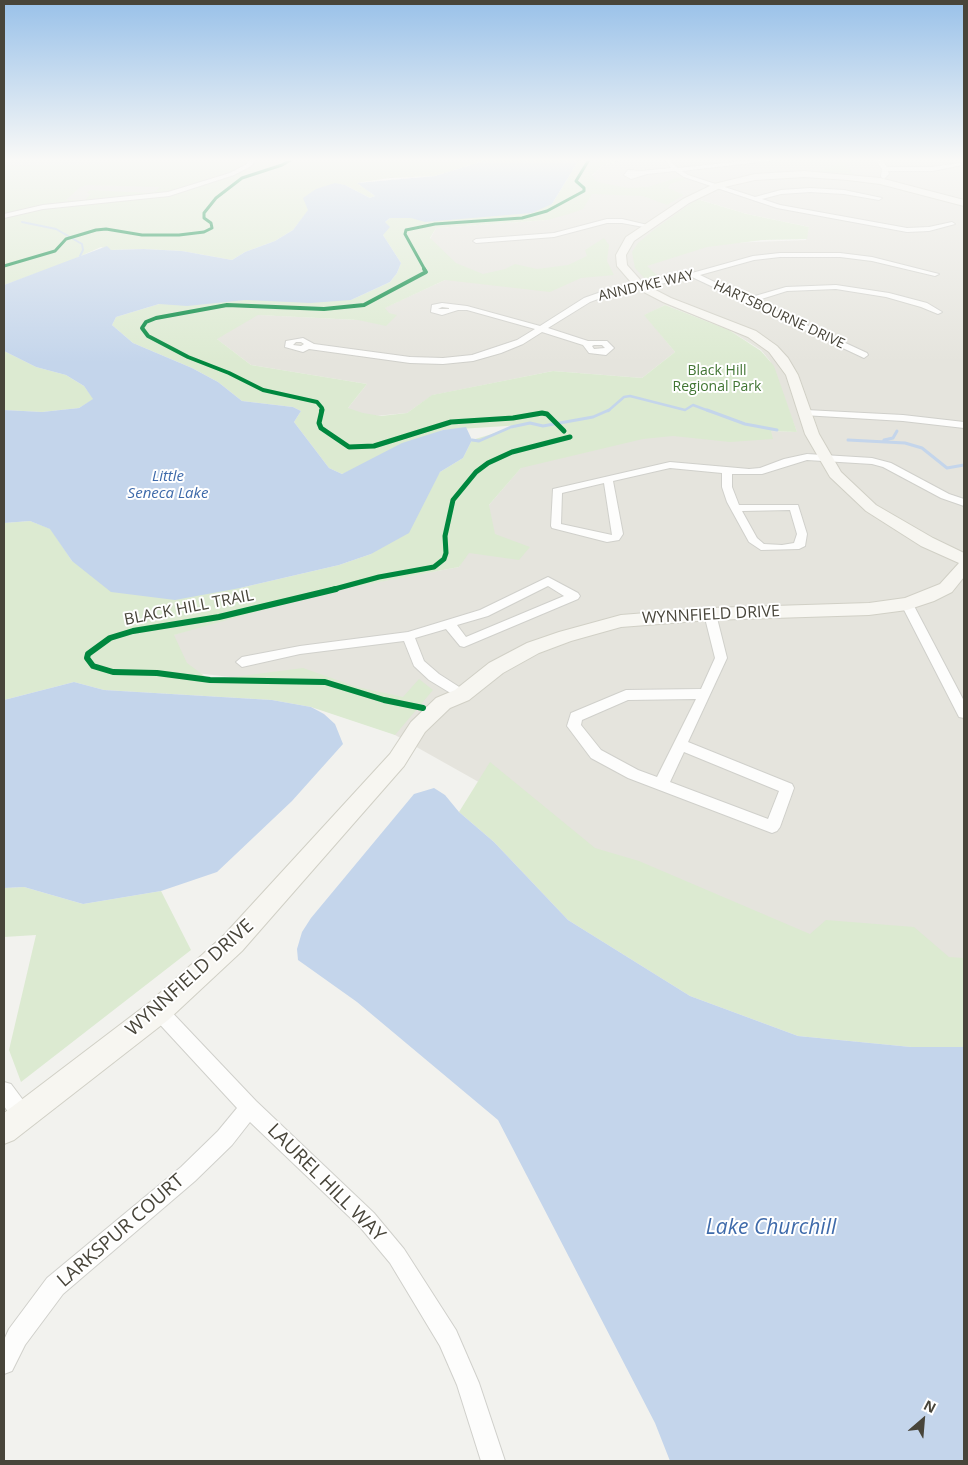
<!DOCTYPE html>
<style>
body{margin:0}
#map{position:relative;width:968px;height:1465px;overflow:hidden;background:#f2f2ee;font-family:"Open Sans",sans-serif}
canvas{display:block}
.frame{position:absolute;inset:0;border:5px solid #48453a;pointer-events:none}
.north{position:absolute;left:898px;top:1395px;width:50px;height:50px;-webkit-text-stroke:4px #fff;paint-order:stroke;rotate:27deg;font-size:14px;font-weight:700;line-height:20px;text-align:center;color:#48453a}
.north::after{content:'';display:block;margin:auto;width:18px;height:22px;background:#48453a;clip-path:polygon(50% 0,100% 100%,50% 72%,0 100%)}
</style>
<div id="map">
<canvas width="968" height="1465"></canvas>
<div class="frame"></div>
<div class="north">N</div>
</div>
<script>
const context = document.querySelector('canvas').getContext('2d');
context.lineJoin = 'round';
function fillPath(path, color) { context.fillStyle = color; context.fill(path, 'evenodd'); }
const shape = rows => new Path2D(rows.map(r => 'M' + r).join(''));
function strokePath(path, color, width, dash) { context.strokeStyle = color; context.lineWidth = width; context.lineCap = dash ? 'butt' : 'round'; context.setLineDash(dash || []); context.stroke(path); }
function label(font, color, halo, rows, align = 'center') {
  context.font = font + ' "Open Sans",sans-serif'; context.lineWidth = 4; context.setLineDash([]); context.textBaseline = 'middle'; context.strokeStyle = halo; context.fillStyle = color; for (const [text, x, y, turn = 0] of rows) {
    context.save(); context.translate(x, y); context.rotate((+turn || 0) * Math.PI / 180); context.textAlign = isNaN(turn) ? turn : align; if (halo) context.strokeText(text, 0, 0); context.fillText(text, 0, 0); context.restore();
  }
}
fillPath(shape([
 [630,158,964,158,964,983,657,914,516,803,308,686,161,669,137,646,301,596,459,567,489,505,532,455,663,427,797,432,770,361,761,350,729,330,665,305,645,315,675,352,642,378,553,371,433,395,407,413,354,418,348,408,367,384,251,365,209,333,242,314,358,320,445,280,430,239,436,228,547,220,603,165],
 [697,199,747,214,809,227,806,240,727,243]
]), '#e5e4dd');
fillPath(shape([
 [4,158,493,158,435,176,390,178,357,183,375,196,370,198,345,185,309,210,293,230,275,241,245,252,232,260,182,251,144,249,111,250,101,247,63,264,4,285],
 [580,158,630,158,603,165,592,175,597,182,628,188,648,187,679,177,687,179,670,184,668,188,684,195,667,205,643,196,592,194,583,209,569,214,547,220,436,228,430,238,456,263,483,274,505,269,515,264,537,269,568,265,587,256,585,250,604,238,609,245,607,261,614,275,581,278,550,292,445,280,385,308,389,313,397,315,386,326,358,320,258,315,217,339,251,365,367,384,348,408,363,413,381,416,407,413,432,395,553,371,642,378,675,352,644,315,665,305,729,330,761,351,774,366,797,432,771,431,773,439,730,442,673,436,643,439,521,468,489,505,495,534,530,547,519,560,469,553,459,567,326,592,174,635,187,663,210,680,303,668,357,687,403,697,419,679,433,690,395,735,311,707,272,700,104,690,74,682,4,700,4,523,30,521,51,529,72,561,240,588,339,565,371,554,440,472,463,458,472,440,522,425,443,430,342,474,329,468,294,422,301,411,293,407,242,401,218,382,192,368,133,343,112,325,116,317,159,304,246,300,351,300,390,282,397,273,401,263,383,235,385,222,390,218,552,204],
 [834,158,846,158,847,168,854,174,818,172,837,164],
 [697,199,747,214,809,227,807,239,763,240,707,247,647,266,660,278,646,280,635,268,632,252,638,243,655,229],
 [4,351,36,367,66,375,84,386,94,399,79,408,42,412,4,410],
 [490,762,595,848,639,861,810,934,826,920,914,927,949,957,964,958,964,1047,911,1047,798,1036,690,996,568,920,494,842,459,812],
 [24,887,83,904,161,891,191,950,21,1082,9,1050,36,935,4,937,4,888]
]), '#dcead1');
fillPath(shape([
 [4,158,12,158,6,162,95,161,97,158,108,158,105,163,99,164,4,166],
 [87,185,160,187,156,191,149,193,90,190,87,193,91,194,84,201,66,200,80,187]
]), '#e4e3df');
fillPath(shape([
 [493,158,580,158,552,204,532,213,425,222,411,218,390,218,385,222,390,227,383,235,401,263,397,273,390,282,351,300,310,303,246,300,187,306,159,304,116,317,112,325,133,343,192,368,218,382,242,401,293,407,301,411,294,422,329,468,342,474,402,443,443,430,466,427,472,440,463,458,440,472,409,533,371,554,339,565,240,588,175,600,111,592,72,561,50,529,30,521,4,523,4,410,42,412,79,408,93,399,84,386,66,375,36,367,4,351,4,285,107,246,111,250,144,249,182,251,232,260,245,252,275,241,293,230,308,210,303,198,316,189,335,183,345,185,370,198,375,196,357,183,435,176],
 [74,682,104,690,272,700,311,707,324,714,335,724,343,744,292,801,217,872,161,891,83,904,24,887,4,888,4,700],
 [434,788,445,795,459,812,494,842,568,920,690,996,798,1036,911,1047,964,1047,964,1461,670,1461,655,1423,498,1120,357,1002,298,960,297,949,302,932,311,918,414,794]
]), '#c4d5eb');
strokePath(shape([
 [22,222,56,229,82,244,83,250,80,256]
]), '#c4d5eb', 2);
strokePath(shape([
 [608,411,624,397,630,396,685,410,693,405,709,411]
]), '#c4d5eb', 2.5);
strokePath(shape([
 [707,410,745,424,777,430],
 [472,440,479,441,511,427,530,423,543,426,593,417,609,410],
 [848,440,905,443,922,448,947,468,964,465],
 [884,440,893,438,897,431]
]), '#c4d5eb', 3);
const street = shape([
 [252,158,258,158,251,166,234,175,169,196,43,209,4,218,4,214,43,205,168,192,230,173,247,164,252,158],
 [664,158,670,158,673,164,678,168,772,158,794,158,682,171,688,175,755,197,781,190,810,188,844,190,882,198,879,200,844,194,810,192,781,194,762,199,780,205,907,228,929,227,952,222,955,224,929,231,907,232,777,208,684,177,675,171,647,174,631,179,624,175,628,170,642,171,671,168,664,158],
 [874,158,880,158,887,167,933,167,959,163,962,165,933,171,888,171,889,174,884,179,881,177,882,169,874,158],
 [607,219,622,219,652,226,649,228,622,223,607,223,554,237,476,243,473,241,476,239,554,233,607,219],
 [780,253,840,253,872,257,939,274,935,276,872,261,840,257,780,257,754,260,700,275,748,298,786,287,836,285,889,293,927,303,942,312,938,314,921,307,886,297,836,289,787,291,755,301,867,353,868,355,864,358,692,277,606,296,590,302,548,328,588,341,607,341,614,348,606,355,589,353,583,345,542,332,523,344,501,353,473,361,443,364,410,363,309,349,303,352,285,347,286,341,303,338,314,344,410,357,443,358,472,355,517,340,535,329,467,310,458,310,442,315,431,312,432,305,442,303,467,306,540,326,584,298,601,292,692,273,753,256,780,253],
 [442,307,449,308,449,309,438,309,442,307],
 [296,342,301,342,304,344,301,346,293,345,296,342],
 [594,345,602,345,605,348,594,349,592,346,594,345],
 [806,410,903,415,964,422,964,428,903,421,803,415,801,413,806,410],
 [807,454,872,458,891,463,949,494,964,499,964,506,941,498,883,467,872,464,807,460,762,474,732,474,732,487,739,505,798,505,807,534,805,546,799,549,761,550,749,542,727,502,722,487,722,473,670,468,613,481,623,534,619,540,607,542,552,528,551,526,553,489,670,462,749,469,760,468,784,459,807,454],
 [604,483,612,535,561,524,562,493,604,483],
 [790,510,797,534,794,543,782,545,764,544,757,538,742,511,790,510],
 [548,577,578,593,580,596,578,599,464,647,460,646,446,629,415,638,424,661,439,674,467,692,469,695,462,700,429,680,414,666,404,641,300,654,242,667,236,662,242,657,300,646,408,632,480,610,548,577],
 [548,586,564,596,466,637,457,625,488,616,548,586],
 [907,600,913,604,964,701,964,718,959,717,901,604,907,600],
 [710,610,716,614,727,658,688,742,792,784,794,788,780,827,777,831,772,833,628,778,591,758,567,726,571,713,626,690,701,689,715,658,704,614,710,610],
 [696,699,657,777,638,770,601,750,581,725,582,720,628,700,696,699],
 [684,752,779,791,768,819,670,782,684,752],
 [159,1002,165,1005,256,1101,374,1213,404,1249,456,1330,479,1383,505,1461,481,1461,457,1385,440,1346,390,1263,360,1227,250,1122,232,1145,195,1181,63,1294,25,1345,12,1371,4,1374,4,1340,9,1329,47,1278,181,1167,218,1131,237,1108,153,1017,150,1011,153,1005,159,1002],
 [4,1082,11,1084,29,1108,32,1115,29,1122,22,1125,15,1122,4,1106,4,1082]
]);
const secondary = shape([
 [804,171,880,178,964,200,964,206,880,184,848,180,804,177,755,180,720,188,689,203,634,241,626,255,627,265,644,284,671,298,756,331,777,346,788,358,798,375,819,434,841,472,876,505,933,538,964,553,964,577,952,592,934,601,907,610,869,615,710,620,621,627,571,641,539,653,503,673,469,700,450,708,425,732,404,766,242,951,168,1020,14,1140,4,1144,4,1113,150,1002,224,935,390,754,411,722,436,698,455,690,489,663,527,643,559,632,621,615,710,608,869,603,905,598,940,584,959,563,921,546,866,511,830,477,805,434,786,375,769,352,748,337,663,302,636,288,617,266,616,255,626,237,683,199,714,184,755,174,804,171]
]);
strokePath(street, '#d0d0cb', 2);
strokePath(secondary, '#d1d0c6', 2);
fillPath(street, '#fdfdfc');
fillPath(secondary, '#f7f6f1');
strokePath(shape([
 [4,266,55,251,66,239,96,230,106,229,142,235,179,235,204,232,212,228,211,223,204,218,204,213,216,198,242,178,282,165,294,158],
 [425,270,405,234,406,230,435,224,522,218,547,211,584,191,584,188,576,181,590,158]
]), '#00873e', 3);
strokePath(shape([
 [321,411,322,408,317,402,263,390,229,373,188,357,148,336,142,328,146,322,156,318,227,305,324,309,364,305,426,272,424,269]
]), '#00873e', 4);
strokePath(shape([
 [322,410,319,423,321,428,349,447,374,446,451,422,513,418,542,413,547,414,564,431],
 [331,590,379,577,434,567,444,559,446,553,445,536,453,500,476,472,488,463,512,452,570,437]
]), '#00873e', 5);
strokePath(shape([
 [336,589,219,617,133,631,110,638,88,654,87,658,93,666,113,672,157,673,210,680,325,682,384,700,423,708]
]), '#00873e', 6);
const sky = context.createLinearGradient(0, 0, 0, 363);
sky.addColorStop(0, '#99c1e9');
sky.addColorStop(0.44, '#f9f9f7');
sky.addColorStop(1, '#f9f9f700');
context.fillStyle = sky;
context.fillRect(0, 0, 968, 363);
label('14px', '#48453a', '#fff', [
 ["ANNDYKE WAY",646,286,-13],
 ["HARTSBOURNE DRIVE",779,315,25]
]);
label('14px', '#417533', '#fff', [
 ["Black Hill",717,371],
 ["Regional Park",717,387]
]);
label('italic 15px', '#3e6aaa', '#fff', [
 ["Little",168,477],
 ["Seneca Lake",168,494]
]);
label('16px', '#48453a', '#fff', [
 ["BLACK HILL TRAIL",189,608,-11],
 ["WYNNFIELD DRIVE",711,615,-3]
]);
label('19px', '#48453a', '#fff', [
 ["WYNNFIELD DRIVE",190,978,-42],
 ["LAUREL HILL WAY",326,1183,45],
 ["LARKSPUR COURT",121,1231,-41]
]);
label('italic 21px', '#3e6aaa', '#fff', [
 ["Lake Churchill",771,1228]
]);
</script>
